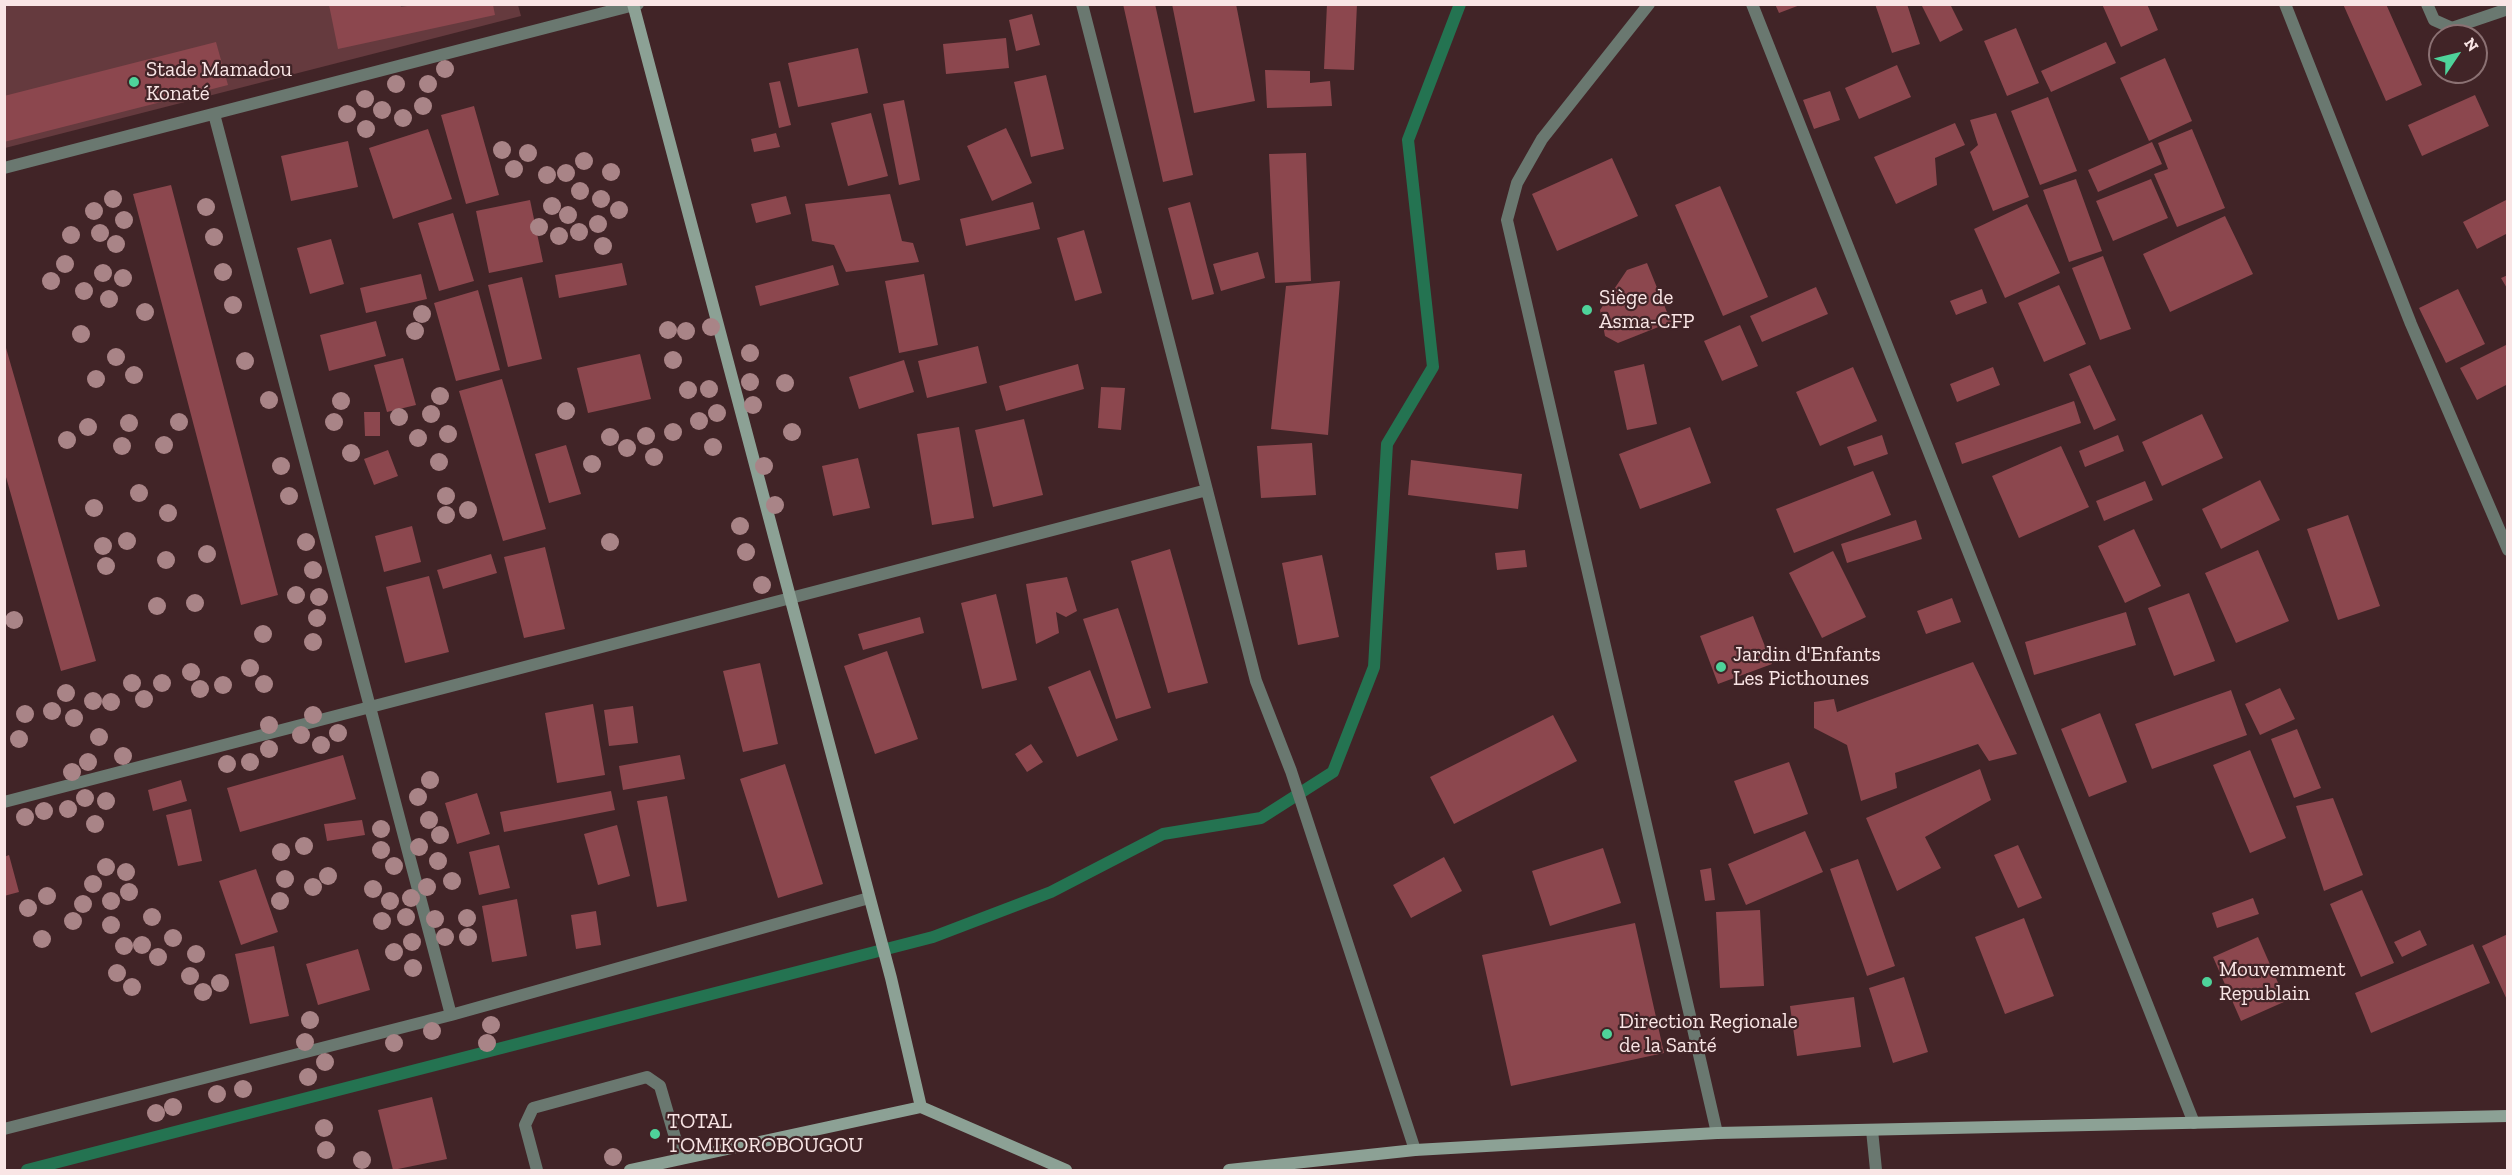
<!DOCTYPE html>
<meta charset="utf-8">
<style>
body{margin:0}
#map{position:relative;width:2512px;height:1175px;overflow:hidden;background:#412427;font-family:"Zilla Slab",serif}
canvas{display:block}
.frame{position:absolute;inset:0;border:6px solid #f9e5e5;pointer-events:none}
.north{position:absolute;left:2428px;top:24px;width:60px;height:60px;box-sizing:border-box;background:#412427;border:2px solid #8b7173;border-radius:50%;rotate:55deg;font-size:16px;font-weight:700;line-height:24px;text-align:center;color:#f9e5e5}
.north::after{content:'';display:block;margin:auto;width:21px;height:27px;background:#4ed39a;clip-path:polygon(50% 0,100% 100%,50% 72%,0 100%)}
</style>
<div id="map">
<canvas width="2512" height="1175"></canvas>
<div class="frame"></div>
<div class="north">N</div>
</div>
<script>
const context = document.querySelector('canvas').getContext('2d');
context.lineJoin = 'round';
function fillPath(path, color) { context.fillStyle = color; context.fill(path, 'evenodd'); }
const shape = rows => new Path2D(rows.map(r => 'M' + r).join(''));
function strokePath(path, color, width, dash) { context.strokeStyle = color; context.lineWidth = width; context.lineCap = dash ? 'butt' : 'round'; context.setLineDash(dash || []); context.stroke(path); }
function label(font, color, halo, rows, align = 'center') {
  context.font = font + ' "Zilla Slab",serif'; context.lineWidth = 4.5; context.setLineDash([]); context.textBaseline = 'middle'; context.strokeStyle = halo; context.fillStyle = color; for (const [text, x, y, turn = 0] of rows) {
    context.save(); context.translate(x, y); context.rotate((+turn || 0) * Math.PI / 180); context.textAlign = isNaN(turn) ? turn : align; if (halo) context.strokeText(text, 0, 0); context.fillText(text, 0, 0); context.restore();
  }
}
fillPath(shape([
 [5,5,518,5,521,16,5,148]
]), '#653a3e');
strokePath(shape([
 [27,1170,933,937,1051,892,1163,834,1261,818,1333,772,1374,667,1387,444,1433,367,1408,140,1460,4]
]), '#247351', 12);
fillPath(shape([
 [333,4,400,4,401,7,413,5,493,5,495,15,338,49,329,5],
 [1123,4,1155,4,1193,175,1163,182],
 [1172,4,1236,4,1255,101,1194,113],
 [1327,4,1357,4,1354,70,1324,69],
 [1775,4,1800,4,1800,5,1779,13],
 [1875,4,1907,4,1920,44,1892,53],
 [1921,4,1950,4,1963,30,1940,42],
 [2102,4,2147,4,2158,30,2121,47],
 [2343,4,2386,4,2422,85,2386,101],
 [1032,14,1040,45,1016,51,1009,20],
 [2016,28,2039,83,2007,96,1984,41],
 [1006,38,1009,68,946,74,943,44],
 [216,42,228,85,4,142,4,96],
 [2106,42,2116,63,2051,92,2041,71],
 [858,48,868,93,798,107,788,63],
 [2165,58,2192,121,2149,141,2120,78],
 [1897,65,1911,97,1859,119,1845,88],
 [1265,70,1310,71,1310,83,1330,81,1332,106,1267,108],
 [1046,75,1064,149,1031,157,1014,82],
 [780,81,791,125,779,128,769,83],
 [1830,91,1840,120,1814,129,1803,100],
 [2475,95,2489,126,2422,156,2408,125],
 [2048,97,2077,171,2040,185,2011,111],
 [904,100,920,180,899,185,883,104],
 [474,106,499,195,466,204,441,115],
 [871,113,888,176,848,186,831,123],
 [1996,113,2029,197,1993,211,1970,152,1978,145,1970,120],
 [1955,123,1965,145,1935,158,1937,185,1896,204,1874,157],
 [1006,128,1032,183,992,201,967,146],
 [428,129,452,199,393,219,369,148],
 [2192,129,2225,208,2177,227,2154,174,2168,169,2158,143],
 [776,133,780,147,754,152,751,139],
 [348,141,358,187,291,201,281,156],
 [2152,142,2162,164,2098,192,2088,170],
 [1306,153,1311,281,1275,283,1269,154],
 [1612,158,1638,216,1557,251,1532,194],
 [2076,179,2102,251,2069,262,2043,190],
 [2151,179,2168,218,2113,241,2096,201],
 [171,185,278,595,241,605,133,194],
 [1720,186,1768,297,1723,316,1675,205],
 [890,194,902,241,913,243,919,262,846,272,834,245,812,241,805,204],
 [786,196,791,214,756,223,751,204],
 [2508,199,2508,233,2477,249,2463,222],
 [530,200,543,262,489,273,476,211],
 [1033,202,1040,229,966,246,960,219],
 [1190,202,1214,294,1192,300,1168,208],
 [2027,204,2060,273,2005,298,1974,229],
 [453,213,474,281,439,291,418,223],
 [2225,216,2253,274,2170,312,2143,254],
 [1084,230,1102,293,1075,301,1057,238],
 [331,239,344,284,310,294,297,248],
 [1258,252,1265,278,1221,291,1213,264],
 [2103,256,2131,329,2100,340,2072,268],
 [622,263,627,285,559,298,555,275],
 [1647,263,1671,322,1618,343,1605,336,1600,310,1627,270],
 [833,265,839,285,760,306,755,286],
 [421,274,427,299,366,313,360,288],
 [924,274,938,345,899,353,885,281],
 [2508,275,2508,290,2501,278],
 [522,277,542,359,508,367,488,285],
 [1340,281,1328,435,1271,429,1286,286],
 [2059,285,2086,344,2044,362,2018,303],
 [1816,287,1828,314,1762,342,1750,316],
 [1982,289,1987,303,1956,315,1950,301],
 [2458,289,2485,344,2446,363,2419,308],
 [478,290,500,370,456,381,434,303],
 [376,321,386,356,329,371,320,335],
 [1740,325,1758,366,1722,381,1704,341],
 [4,341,96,661,61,671,4,470],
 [2508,344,2508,384,2477,400,2460,368],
 [978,346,987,383,927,398,918,361],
 [640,354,651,399,588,413,577,368],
 [403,358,416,405,387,412,374,365],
 [904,360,914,392,859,409,849,377],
 [1078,364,1084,389,1006,411,999,386],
 [1644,364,1657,424,1627,430,1614,371],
 [2090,365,2116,420,2094,430,2069,374],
 [1853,367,1877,421,1820,446,1796,392],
 [1993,367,2000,385,1957,402,1950,384],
 [502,379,546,529,503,541,459,391],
 [1101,387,1125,388,1121,430,1098,428],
 [2074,401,2081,423,1962,464,1955,443],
 [364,412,380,412,380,436,365,436],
 [2202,414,2223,458,2162,486,2142,442],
 [1024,419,1043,495,993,507,975,430],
 [959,427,974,518,932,525,917,434],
 [1690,427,1711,483,1640,509,1619,454],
 [1882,435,1888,454,1854,466,1847,447],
 [2118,435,2124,451,2085,467,2079,451],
 [1312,443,1316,495,1261,498,1257,446],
 [566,445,581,494,549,503,535,454],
 [2061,446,2089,507,2019,538,1992,476],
 [388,450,398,476,374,485,364,459],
 [858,458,870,508,833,516,822,466],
 [1411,460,1522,474,1518,509,1408,495],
 [1873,471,1891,515,1794,553,1776,509],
 [2260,480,2280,520,2221,549,2202,509],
 [2145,481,2153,500,2104,521,2096,501],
 [2348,515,2380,606,2338,620,2307,529],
 [1916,520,1922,539,1847,563,1841,544],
 [412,526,421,562,384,572,375,536],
 [2134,529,2161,586,2125,603,2098,546],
 [545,547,565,629,524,638,504,557],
 [1170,549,1208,683,1168,693,1131,561],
 [1525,550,1527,567,1497,570,1495,553],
 [2258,550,2289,621,2236,643,2205,573],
 [1833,551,1866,617,1822,638,1789,573],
 [491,554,497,573,443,589,437,570],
 [1322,555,1339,637,1298,645,1282,563],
 [429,576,449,652,405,663,386,587],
 [1067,577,1077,611,1066,617,1056,612,1059,633,1036,644,1026,584],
 [2189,593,2215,661,2174,676,2148,608],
 [996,594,1017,680,982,689,961,603],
 [1952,598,1961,622,1926,634,1917,611],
 [1118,608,1151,708,1116,719,1083,619],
 [2126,612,2136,645,2034,675,2025,642],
 [1753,616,1772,664,1718,684,1700,636],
 [920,617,924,633,863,650,858,634],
 [887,651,918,739,875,754,844,666],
 [1973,662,2017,754,1989,761,1978,744,1895,773,1897,788,1861,801,1847,745,1814,728,1814,702,1834,699,1837,712],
 [760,663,778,744,743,752,723,671],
 [1090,670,1118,740,1077,757,1048,687],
 [2280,688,2295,719,2260,735,2245,704],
 [2231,690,2247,735,2152,769,2135,724],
 [593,704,605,775,557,783,545,713],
 [633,706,638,743,609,746,604,710],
 [2100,713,2127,782,2089,797,2061,729],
 [1553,715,1577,761,1454,824,1430,777],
 [2297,729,2321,788,2294,798,2271,739],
 [1031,744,1043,762,1027,772,1015,754],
 [2250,750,2286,838,2250,853,2213,765],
 [343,755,356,799,240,832,227,788],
 [680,755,685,779,623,790,619,766],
 [1789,762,1808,814,1754,834,1734,781],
 [785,764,823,884,778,898,740,779],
 [1980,769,1991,800,1925,837,1941,868,1897,891,1866,818],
 [181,780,187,801,153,811,148,790],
 [611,791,615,810,504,832,500,812],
 [477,793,490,834,457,844,445,803],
 [667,796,687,901,657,907,637,801],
 [2333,798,2363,875,2324,891,2296,806],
 [191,809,202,861,178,866,166,815],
 [362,820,365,835,327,841,324,824],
 [617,825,630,876,598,885,584,834],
 [1805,831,1823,872,1746,905,1728,864],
 [499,845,510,888,479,895,469,852],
 [2018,845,2042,898,2018,908,1994,855],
 [1603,848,1621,903,1550,926,1532,871],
 [9,855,19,892,4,896,4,857],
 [1444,857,1462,891,1411,918,1393,885],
 [1858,859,1895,966,1867,976,1830,869],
 [1711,868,1715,900,1705,901,1700,870],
 [256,869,278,932,241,945,219,881],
 [2362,890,2394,963,2361,977,2330,904],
 [2253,898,2259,914,2217,928,2212,913],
 [517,899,527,956,492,962,482,906],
 [1760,910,1764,986,1720,988,1716,912],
 [596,911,601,945,576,949,571,915],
 [2024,918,2054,996,2005,1014,1975,937],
 [1635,923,1664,1053,1511,1086,1482,955],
 [2420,930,2427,945,2402,957,2394,942],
 [2508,934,2508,1002,2482,946],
 [2258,937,2286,1001,2241,1021,2213,957],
 [2473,944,2490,983,2371,1033,2355,993],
 [274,946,289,1016,250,1024,235,954],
 [358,949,370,990,318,1005,306,964],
 [1904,977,1928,1052,1893,1063,1869,988],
 [1854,997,1861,1047,1797,1056,1790,1006],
 [432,1097,447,1159,393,1170,378,1110]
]), '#8c474e');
strokePath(shape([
 [537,1170,525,1125,533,1108,647,1077,660,1086,681,1158]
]), '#6a7870', 12);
strokePath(shape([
 [1082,4,1256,681,1291,771,1415,1150],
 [1649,4,1542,139,1517,183,1507,220,1717,1133],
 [1752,4,2194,1123],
 [2285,4,2411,324,2508,550],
 [2427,4,2434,20,2452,28,2508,9],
 [214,114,451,1015],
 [4,168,638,4],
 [4,802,1207,490],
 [4,1129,451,1015,869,898],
 [1872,1130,1876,1170]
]), '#6a7870', 12);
strokePath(shape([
 [633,4,891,978,921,1107],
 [630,1170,921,1107,1066,1170],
 [1229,1170,1415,1150,1717,1133,2508,1116]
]), '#8ca195', 12);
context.fillStyle = '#a98487';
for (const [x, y] of [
 [445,69],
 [396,84],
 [428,84],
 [365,99],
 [423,106],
 [382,110],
 [347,114],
 [403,118],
 [366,129],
 [502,150],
 [528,153],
 [584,161],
 [514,169],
 [611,172],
 [566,173],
 [547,175],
 [580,191],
 [113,199],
 [601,199],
 [552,206],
 [206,207],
 [619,210],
 [94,211],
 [568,215],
 [124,220],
 [598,224],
 [539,227],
 [579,232],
 [100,233],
 [71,235],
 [559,236],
 [214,237],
 [116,244],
 [603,246],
 [65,264],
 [223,272],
 [103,273],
 [123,278],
 [51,281],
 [84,291],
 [109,299],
 [233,305],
 [145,312],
 [422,314],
 [711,327],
 [668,330],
 [415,331],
 [686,331],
 [81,334],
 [750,353],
 [116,357],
 [673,360],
 [245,361],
 [134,375],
 [96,379],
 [750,382],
 [785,383],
 [709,389],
 [688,390],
 [440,396],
 [269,400],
 [341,401],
 [753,405],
 [566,411],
 [717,413],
 [431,414],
 [399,417],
 [699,421],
 [179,422],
 [334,422],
 [129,423],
 [88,427],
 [673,432],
 [792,432],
 [448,434],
 [646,436],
 [610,437],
 [418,438],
 [67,440],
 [164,445],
 [122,446],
 [713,447],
 [627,448],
 [351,453],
 [654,457],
 [439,462],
 [592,464],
 [281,466],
 [764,466],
 [139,493],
 [289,496],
 [446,496],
 [775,505],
 [94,508],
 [468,510],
 [168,513],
 [446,515],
 [740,526],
 [127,541],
 [306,542],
 [610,542],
 [103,546],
 [746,552],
 [207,554],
 [166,560],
 [106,566],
 [313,570],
 [762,585],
 [296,595],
 [319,597],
 [195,603],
 [157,606],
 [317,618],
 [14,620],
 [263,634],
 [313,642],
 [250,668],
 [191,672],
 [132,683],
 [162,683],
 [264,684],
 [223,685],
 [200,689],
 [66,693],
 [144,699],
 [93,701],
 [111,702],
 [52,711],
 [25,714],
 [313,715],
 [74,718],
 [269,725],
 [338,733],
 [301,735],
 [99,737],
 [19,739],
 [321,745],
 [269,749],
 [123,756],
 [88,762],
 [250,762],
 [227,764],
 [72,772],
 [430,780],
 [418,797],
 [85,798],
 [106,801],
 [68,809],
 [44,811],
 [25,817],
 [429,820],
 [95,824],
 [381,829],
 [440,835],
 [304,846],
 [419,847],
 [381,850],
 [281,852],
 [438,861],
 [394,866],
 [106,867],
 [126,872],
 [328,876],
 [285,879],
 [452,881],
 [93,884],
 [313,887],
 [427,887],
 [373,889],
 [129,892],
 [47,896],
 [411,898],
 [111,901],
 [280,901],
 [390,901],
 [83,904],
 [28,908],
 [152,917],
 [406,917],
 [467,918],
 [435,919],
 [73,921],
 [382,921],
 [111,925],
 [445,937],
 [468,937],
 [173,938],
 [42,939],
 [412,942],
 [142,945],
 [124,946],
 [394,952],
 [196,954],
 [158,957],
 [413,968],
 [117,973],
 [190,976],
 [220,983],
 [132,987],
 [203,992],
 [310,1020],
 [491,1025],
 [432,1031],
 [305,1042],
 [394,1043],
 [487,1043],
 [325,1062],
 [308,1077],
 [243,1089],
 [217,1094],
 [173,1107],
 [156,1113],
 [324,1128],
 [326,1150],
 [613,1157],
 [362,1160]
]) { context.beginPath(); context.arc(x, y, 9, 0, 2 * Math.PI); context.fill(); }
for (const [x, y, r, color] of [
 [134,82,6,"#4ed39a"],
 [1587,310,6,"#4ed39a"],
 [1721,667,6,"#4ed39a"],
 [2207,982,6,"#4ed39a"],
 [1607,1034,6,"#4ed39a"],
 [655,1134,6,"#4ed39a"]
]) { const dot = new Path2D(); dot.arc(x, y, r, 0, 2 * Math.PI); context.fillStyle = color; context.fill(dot); strokePath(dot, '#412427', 2); }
label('21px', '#f9e5e5', '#412427', [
 ["Stade Mamadou",146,70],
 ["Konaté",146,94],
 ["Siège de",1599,298],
 ["Asma-CFP",1599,322],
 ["Jardin d'Enfants",1733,655],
 ["Les Picthounes",1733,679],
 ["Mouvemment",2219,970],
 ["Republain",2219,994],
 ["Direction Regionale",1619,1022],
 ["de la Santé",1619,1046],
 ["TOTAL",667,1122],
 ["TOMIKOROBOUGOU",667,1146]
], 'left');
</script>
